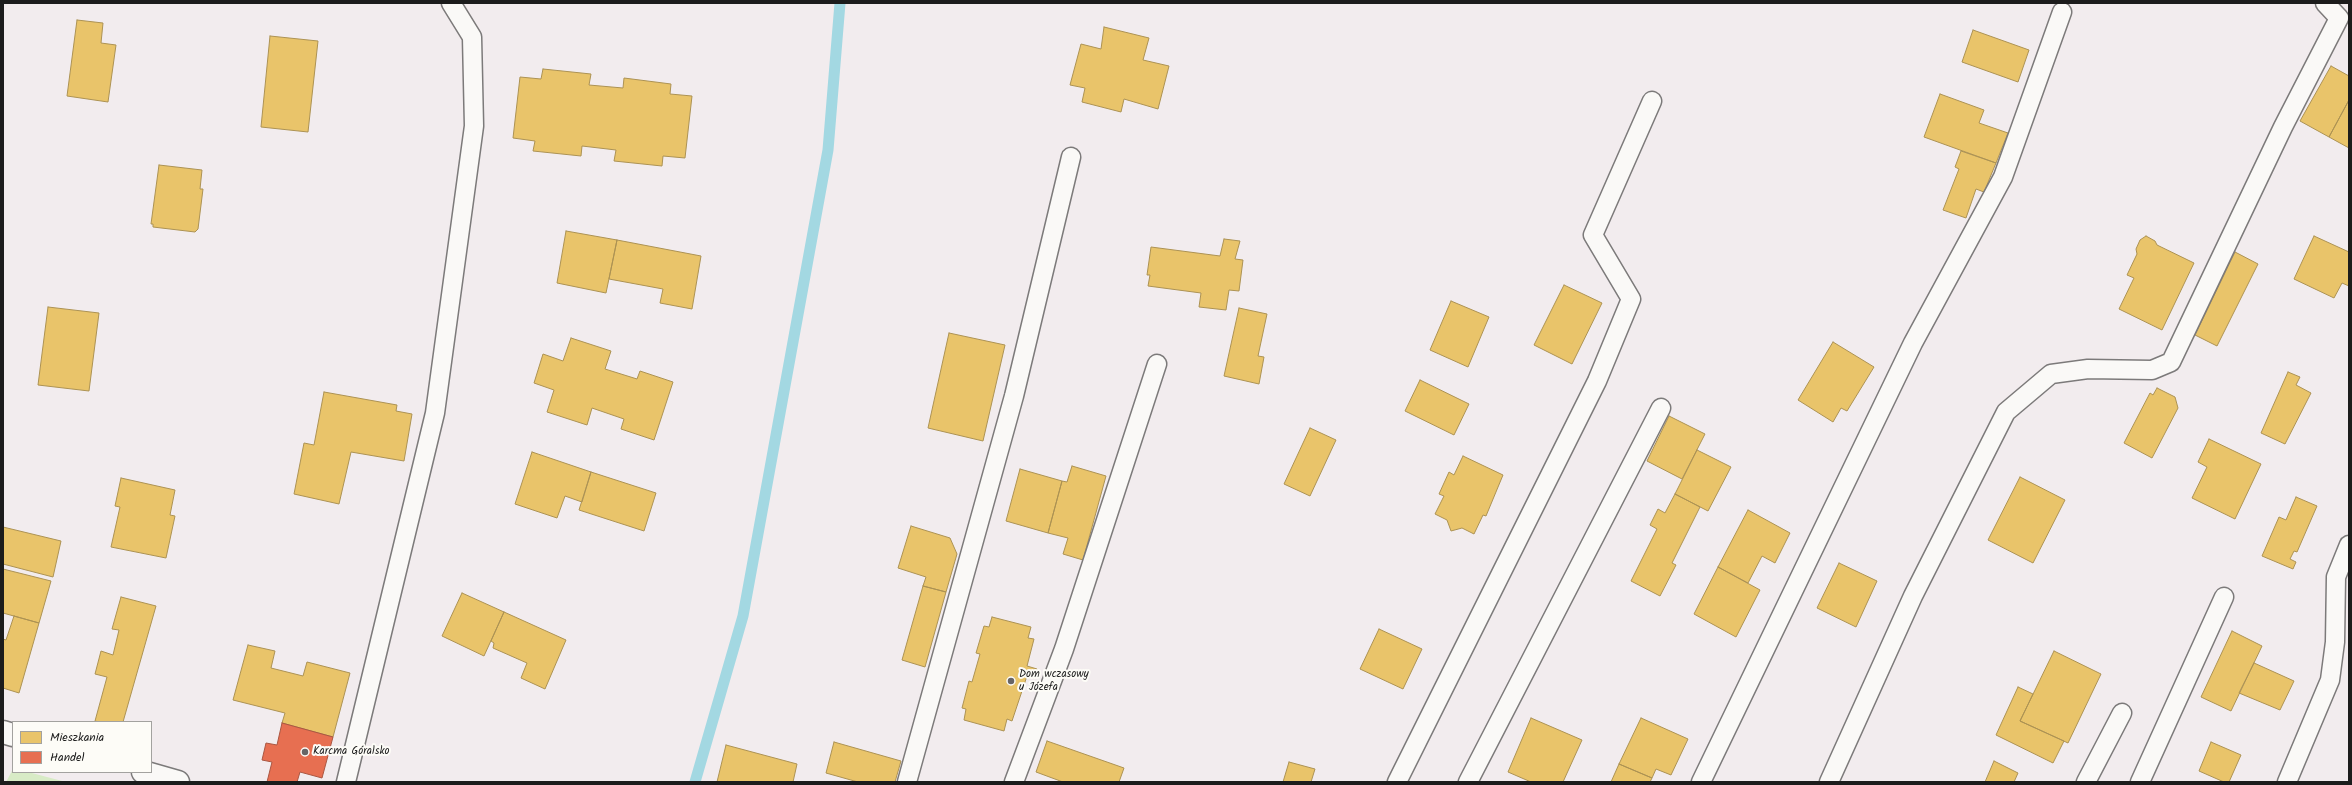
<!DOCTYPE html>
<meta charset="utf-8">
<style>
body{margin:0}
#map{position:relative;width:2352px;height:785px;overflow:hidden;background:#f2ecee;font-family:Kalam,sans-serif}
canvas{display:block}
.frame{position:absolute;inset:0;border:4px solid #1c1c1c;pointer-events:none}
.legend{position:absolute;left:12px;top:721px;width:140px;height:52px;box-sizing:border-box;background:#fdfcf7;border:1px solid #a3a29f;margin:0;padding:5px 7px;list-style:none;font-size:12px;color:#1c1c1c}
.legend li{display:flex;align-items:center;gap:8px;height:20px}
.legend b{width:20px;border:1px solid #a3a29f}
</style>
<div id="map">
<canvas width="2352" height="785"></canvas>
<div class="frame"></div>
<ul class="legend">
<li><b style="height:11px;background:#e9c46a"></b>Mieszkania</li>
<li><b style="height:11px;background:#e76f51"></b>Handel</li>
</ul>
</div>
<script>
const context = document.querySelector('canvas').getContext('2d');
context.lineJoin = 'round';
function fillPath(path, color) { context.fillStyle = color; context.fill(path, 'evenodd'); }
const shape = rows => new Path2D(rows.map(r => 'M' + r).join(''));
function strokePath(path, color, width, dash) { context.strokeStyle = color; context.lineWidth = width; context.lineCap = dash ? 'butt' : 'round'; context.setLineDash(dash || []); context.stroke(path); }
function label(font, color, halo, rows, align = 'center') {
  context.font = font + ' Kalam,sans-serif'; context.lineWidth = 4; context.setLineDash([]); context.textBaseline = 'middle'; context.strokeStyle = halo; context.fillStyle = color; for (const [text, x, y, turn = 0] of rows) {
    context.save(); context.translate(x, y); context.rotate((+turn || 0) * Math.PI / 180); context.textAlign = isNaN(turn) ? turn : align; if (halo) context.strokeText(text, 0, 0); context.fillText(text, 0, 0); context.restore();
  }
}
fillPath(shape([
 [13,769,13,772,28,772,66,782,6,782]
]), '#d8ebc6');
const homes = shape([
 [77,20,103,23,101,43,116,45,108,102,67,96,77,20],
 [1104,27,1149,38,1143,60,1169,66,1158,109,1124,99,1121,112,1082,102,1085,88,1070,85,1081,44,1101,49,1104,27],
 [1973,30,2029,50,2018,82,1962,62,1973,30],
 [270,36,318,41,308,132,261,127,270,36],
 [2331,66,2349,76,2349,100,2329,137,2300,121,2331,66],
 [543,69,591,74,589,85,623,88,624,78,671,84,670,94,692,96,685,158,663,156,662,166,614,161,616,150,582,146,581,156,533,151,535,141,513,138,520,77,541,79,543,69],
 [1940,94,1984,110,1979,123,2008,133,1996,163,1924,137,1940,94],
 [2349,100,2349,148,2329,137,2349,100],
 [1961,151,1996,163,1984,192,1976,189,1966,218,1943,210,1959,169,1955,167,1961,151],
 [159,165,202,170,200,189,203,189,198,229,195,232,153,227,153,224,151,224,159,165],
 [566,231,617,240,606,293,557,283,566,231],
 [2146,236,2155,241,2157,245,2194,263,2162,330,2119,309,2134,278,2127,275,2137,254,2136,249,2140,240,2146,236],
 [2314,236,2349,252,2349,286,2342,283,2334,298,2294,279,2314,236],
 [1224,239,1240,241,1235,259,1243,260,1239,291,1229,290,1226,310,1199,307,1201,293,1148,286,1150,275,1147,275,1151,247,1220,256,1224,239],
 [617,240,701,256,692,309,660,303,663,289,609,279,617,240],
 [2235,252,2258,264,2217,346,2195,335,2235,252],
 [1564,285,1602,303,1572,364,1534,345,1564,285],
 [1451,301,1489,317,1468,367,1430,350,1451,301],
 [48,307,99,313,89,391,38,385,48,307],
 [1239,308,1267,314,1258,356,1264,357,1259,384,1224,376,1239,308],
 [949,333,1005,345,983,441,928,428,949,333],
 [571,338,611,351,605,369,637,379,640,371,673,382,654,440,621,429,624,419,592,408,587,425,547,412,554,390,534,383,543,354,563,361,571,338],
 [1833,342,1874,367,1847,411,1841,408,1833,422,1798,400,1833,342],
 [2288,372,2300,377,2296,385,2311,393,2285,444,2261,433,2288,372],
 [1420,380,1469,404,1454,435,1405,411,1420,380],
 [2157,388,2175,397,2178,408,2152,458,2124,443,2150,393,2153,395,2157,388],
 [324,392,397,405,396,411,412,414,404,461,351,452,339,504,294,494,304,443,314,445,324,392],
 [1669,416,1705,434,1682,479,1647,461,1669,416],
 [1310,428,1336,440,1310,496,1284,484,1310,428],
 [2209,439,2261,464,2235,519,2192,498,2207,467,2198,462,2209,439],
 [1697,450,1731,467,1708,511,1675,494,1697,450],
 [532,452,591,472,582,502,565,496,557,518,515,504,532,452],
 [1463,456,1503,475,1486,516,1483,515,1474,534,1462,528,1451,531,1447,520,1435,514,1444,496,1439,494,1449,472,1454,475,1463,456],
 [1072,466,1106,476,1083,560,1063,554,1068,538,1048,533,1062,481,1067,482,1072,466],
 [1020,469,1062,481,1048,533,1006,521,1020,469],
 [591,472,656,493,644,531,579,510,591,472],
 [2020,477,2065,500,2033,563,1988,540,2020,477],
 [121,478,175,490,170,515,175,516,166,558,111,547,120,507,115,506,121,478],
 [1675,494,1700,507,1672,563,1676,565,1660,596,1631,581,1657,529,1650,525,1658,509,1665,513,1675,494],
 [2296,497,2317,506,2297,552,2294,551,2290,559,2296,562,2293,569,2262,556,2279,517,2286,520,2296,497],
 [1748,510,1790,533,1775,563,1762,556,1748,583,1718,567,1748,510],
 [911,526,950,538,957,554,946,592,923,586,926,577,898,568,911,526],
 [3,527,61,541,53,577,3,564,3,527],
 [1839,563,1877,581,1856,627,1817,608,1839,563],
 [1718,567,1760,590,1736,637,1694,614,1718,567],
 [3,569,51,581,39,623,3,613,3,569],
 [923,586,946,592,925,667,902,660,923,586],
 [462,593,504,612,484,656,442,636,462,593],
 [121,597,156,606,123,722,99,722,95,721,107,677,95,674,101,651,113,655,119,630,112,629,121,597],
 [504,612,566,640,545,689,521,678,527,663,493,648,494,643,491,641,504,612],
 [14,616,39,623,19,693,3,688,3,639,6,640,14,616],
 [992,617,1031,627,1028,638,1034,639,1027,666,1037,669,1035,678,1027,676,1012,721,1007,719,1004,731,964,720,966,709,962,708,969,681,972,682,980,654,976,653,984,626,989,627,992,617],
 [1379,629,1422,649,1403,689,1360,669,1379,629],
 [2232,631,2262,646,2231,711,2201,697,2232,631],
 [248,645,275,651,271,668,303,676,307,662,350,673,333,737,282,723,285,713,233,700,248,645],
 [2054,651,2101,674,2068,743,2020,721,2054,651],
 [2254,663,2294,681,2280,710,2239,693,2254,663],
 [2018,687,2033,694,2020,721,2064,741,2053,763,1996,735,2018,687],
 [1531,718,1582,740,1563,782,1531,782,1508,772,1531,718],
 [1641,718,1688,739,1671,775,1656,769,1652,778,1619,764,1641,718],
 [1047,741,1124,768,1119,782,1063,782,1036,772,1047,741],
 [834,742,901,761,895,782,858,782,826,773,834,742],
 [2211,742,2241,755,2229,782,2224,782,2199,771,2211,742],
 [726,745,797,764,793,782,717,782,726,745],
 [1994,761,2018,773,2014,782,1985,782,1994,761],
 [1289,762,1315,769,1311,782,1283,782,1289,762],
 [1619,764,1652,778,1650,782,1611,782,1619,764]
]);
fillPath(homes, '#e9c46a');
strokePath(homes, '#ac9253', 1);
const shops = shape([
 [282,723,333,737,322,778,300,772,297,782,267,782,272,762,262,760,266,743,277,745,282,723]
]);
fillPath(shops, '#e76f51');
strokePath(shops, '#aa5641', 1);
strokePath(shape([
 [695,782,743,616,828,150,840,3]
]), '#a3d8e2', 11);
const service = shape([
 [346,782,435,413,474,126,472,37,451,3],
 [907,782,1014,396,1071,157],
 [1014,782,1064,649,1157,364],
 [1397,782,1597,381,1631,299,1593,235,1652,101],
 [1468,782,1661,408],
 [1701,782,1913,343,2003,177,2062,12],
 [1829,782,1913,596,2006,412,2051,374,2088,369,2152,370,2171,362,2283,127,2339,18,2325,3],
 [2086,782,2122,713],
 [2140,782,2224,597],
 [2287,782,2330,680,2335,642,2336,577,2349,545]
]);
const minor = shape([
 [3,732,13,735],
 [143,772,178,782]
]);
strokePath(service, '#7c7a7a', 21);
strokePath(minor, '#7c7a7a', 25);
strokePath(service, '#faf9f7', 18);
strokePath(minor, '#faf9f7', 22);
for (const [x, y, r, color] of [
 [1011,681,4,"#676566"],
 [305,752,4,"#676566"]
]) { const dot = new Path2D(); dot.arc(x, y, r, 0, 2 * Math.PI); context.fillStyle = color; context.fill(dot); strokePath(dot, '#fdfcf7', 1.5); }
label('11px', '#1c1c1c', '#fdfcf7', [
 ["Dom wczasowy",1019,675],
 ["u Józefa",1019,688],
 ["Karcma Góralsko",313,752]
], 'left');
</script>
